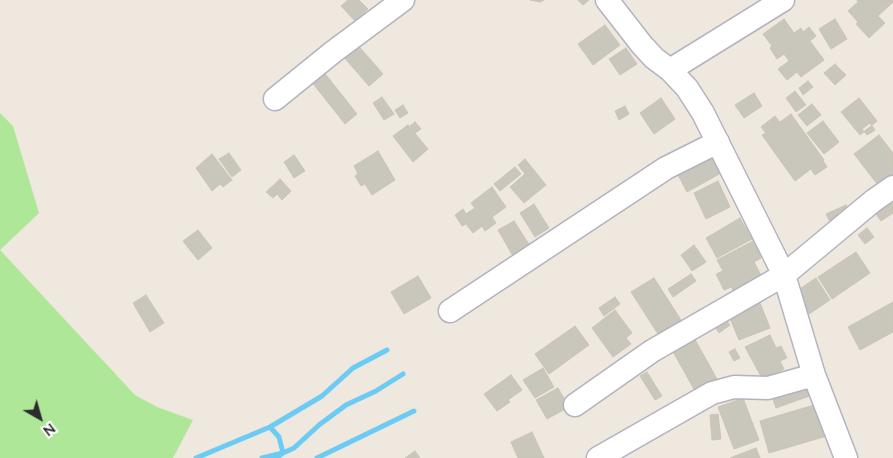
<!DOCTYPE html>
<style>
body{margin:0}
#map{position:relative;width:893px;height:458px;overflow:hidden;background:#eee8de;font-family:Lato,sans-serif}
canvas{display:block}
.north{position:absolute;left:15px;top:393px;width:50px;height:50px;-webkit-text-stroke:4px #fff;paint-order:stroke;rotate:142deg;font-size:14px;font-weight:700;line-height:20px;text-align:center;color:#2c2c2c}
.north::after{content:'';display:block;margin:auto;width:18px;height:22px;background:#2c2c2c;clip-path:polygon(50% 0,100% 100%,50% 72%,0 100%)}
</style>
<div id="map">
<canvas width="893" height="458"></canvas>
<div class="north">N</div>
</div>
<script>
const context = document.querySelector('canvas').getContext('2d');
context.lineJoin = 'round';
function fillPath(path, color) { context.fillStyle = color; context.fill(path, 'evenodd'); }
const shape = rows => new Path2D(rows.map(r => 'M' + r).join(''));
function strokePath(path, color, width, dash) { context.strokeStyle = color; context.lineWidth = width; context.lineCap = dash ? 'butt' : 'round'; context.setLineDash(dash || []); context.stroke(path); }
fillPath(shape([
 [0,113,13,126,39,213,0,250,135,395,157,407,193,420,173,458,0,458]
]), '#afe798');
strokePath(shape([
 [270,427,279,437,283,453,276,458],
 [196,458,270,427,322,396,353,368,387,350],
 [262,458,283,453,294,448,319,425,346,405,376,391,403,374],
 [317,458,414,411]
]), '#6ccbf4', 5);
const building = shape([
 [348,0,359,0,368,9,355,21,341,6,348,0],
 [531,0,530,0,544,0,540,2,531,0],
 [578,0,589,0,583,5,578,0],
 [857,0,893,0,893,2,878,16,885,23,869,38,856,24,858,22,848,11,858,2,857,0],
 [784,19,794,33,801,28,803,32,809,27,816,36,810,41,824,60,801,77,797,72,787,80,778,69,789,61,784,54,777,59,770,48,772,46,763,34,784,19],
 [835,19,847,39,831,49,819,29,835,19],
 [605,25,620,45,593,65,578,44,605,25],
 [356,43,383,74,369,86,342,55,356,43],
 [626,48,637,64,620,75,609,59,626,48],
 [835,64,846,75,835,85,824,73,835,64],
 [319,66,357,114,345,124,307,76,319,66],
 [808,81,813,87,803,95,799,88,808,81],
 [795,91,806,105,796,112,786,98,795,91],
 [754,93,762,106,744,118,735,105,754,93],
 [382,97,394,114,384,120,373,103,382,97],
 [661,98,675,119,654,134,640,113,661,98],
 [859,98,877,121,860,135,841,112,859,98],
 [812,104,821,115,807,126,798,115,812,104],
 [403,105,408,113,400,118,395,110,403,105],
 [625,106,629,114,619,120,615,111,625,106],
 [791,114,824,160,823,161,827,167,815,175,811,169,795,181,762,135,766,133,761,127,775,116,780,122,791,114],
 [823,121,839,142,824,154,807,133,823,121],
 [415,122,421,129,415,133,410,126,415,122],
 [870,123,875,130,867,135,862,129,870,123],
 [408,125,428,149,413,162,393,136,408,125],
 [879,135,893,153,893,180,881,189,854,154,879,135],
 [378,151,395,180,372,195,365,184,361,186,355,176,358,174,354,166,378,151],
 [711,151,723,172,687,192,676,171,711,151],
 [229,153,241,170,232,177,219,159,229,153],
 [212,154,232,180,223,187,220,184,212,191,196,168,212,154],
 [294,155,305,171,294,178,284,162,294,155],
 [525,159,546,185,524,203,510,187,525,174,518,165,525,159],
 [515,167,521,174,500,191,494,184,515,167],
 [280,179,291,191,282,200,277,194,273,198,266,192,280,179],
 [718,181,730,207,706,219,694,193,718,181],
 [492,187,506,207,492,217,496,223,485,231,482,226,473,233,466,224,462,226,455,215,463,209,466,214,475,208,471,203,492,187],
 [893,196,893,213,881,221,873,210,893,196],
 [534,204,549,228,535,237,520,213,534,204],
 [846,205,851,215,831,224,826,214,846,205],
 [740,218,752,239,717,258,706,238,740,218],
 [514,221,530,246,513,256,498,230,514,221],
 [867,228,874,237,865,244,858,235,867,228],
 [198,230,212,248,198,260,183,241,198,230],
 [753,241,761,258,754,262,763,279,735,293,731,287,724,290,716,274,723,271,717,260,753,241],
 [694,245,706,262,692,271,681,255,694,245],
 [856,252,870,273,832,299,818,277,856,252],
 [691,274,696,281,673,297,668,289,691,274],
 [418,276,431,298,404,314,391,292,418,276],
 [654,278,681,320,658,334,631,292,654,278],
 [816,278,830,300,809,314,794,293,816,278],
 [146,295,164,323,150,332,133,303,146,295],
 [615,297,620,304,604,316,599,308,615,297],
 [758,298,770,328,739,340,727,311,758,298],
 [893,302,893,332,860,350,848,327,893,302],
 [615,310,632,333,626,338,631,344,613,357,592,328,615,310],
 [724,317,730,325,719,333,714,325,724,317],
 [575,326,589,345,549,374,535,354,575,326],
 [770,335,776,348,781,346,787,358,780,361,784,369,763,380,745,347,770,335],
 [693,336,717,379,695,391,671,348,693,336],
 [735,349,740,358,734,361,729,352,735,349],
 [543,368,554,387,535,398,523,380,543,368],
 [647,372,662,396,655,400,640,376,647,372],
 [511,375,522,390,508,400,510,402,497,411,484,394,511,375],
 [809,377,815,394,776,408,770,390,809,377],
 [558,388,569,407,547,419,536,400,558,388],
 [743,398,759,440,734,449,718,407,743,398],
 [821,403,830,435,769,453,760,421,821,403],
 [718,414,721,439,712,440,710,415,718,414],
 [532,432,544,458,518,458,511,442,532,432],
 [756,448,760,458,730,458,756,448],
 [415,451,420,458,405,458,415,451]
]);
fillPath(building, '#c9c6bc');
strokePath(building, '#cac4b7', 1);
const minor = shape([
 [607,0,642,45,654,58,670,70,783,0],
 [670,70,687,88,703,113,784,275,814,375,846,458],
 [275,99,333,52,403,0],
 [450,311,666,168,718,142],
 [575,405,652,351,784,275,873,201,893,187],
 [598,458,712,393,734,387,768,388,814,375]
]);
strokePath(minor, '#b2b3c0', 25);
strokePath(minor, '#fff', 22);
</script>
